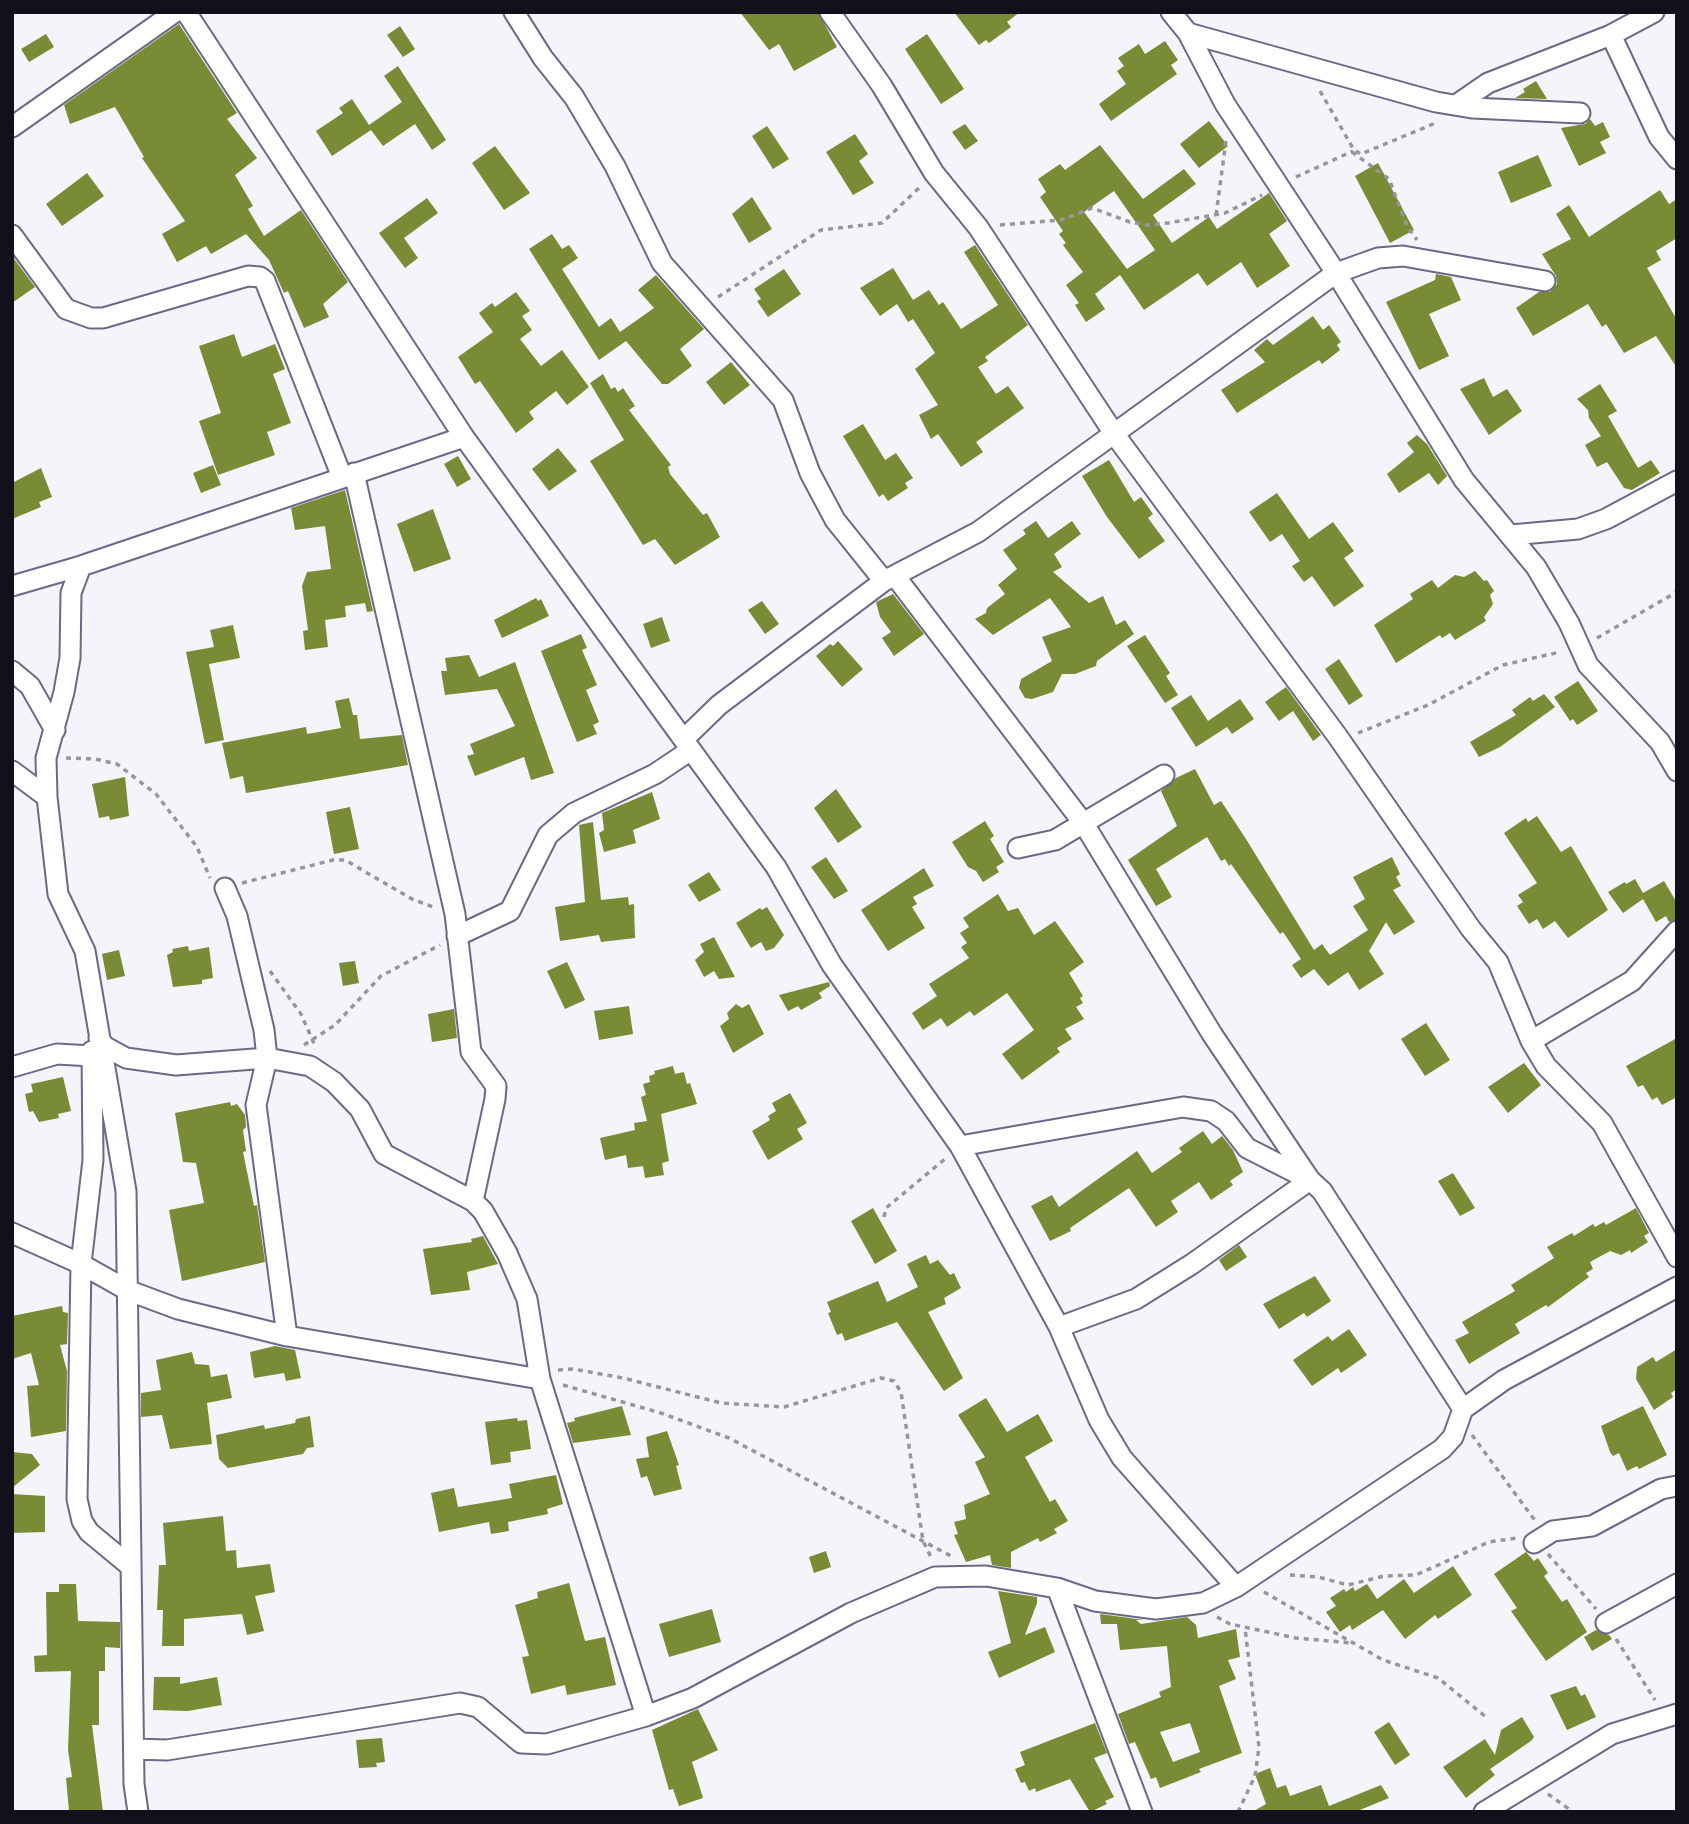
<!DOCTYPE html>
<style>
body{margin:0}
#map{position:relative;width:1689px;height:1824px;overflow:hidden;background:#f4f4fa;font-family:Barlow,sans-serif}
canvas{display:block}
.frame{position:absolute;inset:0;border:14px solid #12101b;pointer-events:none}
</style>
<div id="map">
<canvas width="1689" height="1824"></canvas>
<div class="frame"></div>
</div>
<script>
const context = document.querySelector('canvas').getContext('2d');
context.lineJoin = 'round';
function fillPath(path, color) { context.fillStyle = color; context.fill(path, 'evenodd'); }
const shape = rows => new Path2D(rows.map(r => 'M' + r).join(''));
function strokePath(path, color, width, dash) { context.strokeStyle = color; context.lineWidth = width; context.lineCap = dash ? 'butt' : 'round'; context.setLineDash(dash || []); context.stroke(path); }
fillPath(shape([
 [740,12,818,12,837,47,794,71,779,44,769,50],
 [954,12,1020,12,1007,22,1011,27,989,43,986,40,979,45],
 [179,24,237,113,227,119,257,158,235,175,253,206,248,209,264,236,301,210,348,282,323,304,329,317,304,328,288,291,284,293,269,260,246,234,211,254,206,246,177,262,162,234,185,221,142,158,144,157,115,107,70,124,64,105],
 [400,26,415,49,403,57,387,35],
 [46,34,54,47,29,62,21,49],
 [927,34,964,89,941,104,905,49],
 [1165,41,1178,60,1171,65,1177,74,1111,121,1099,104,1126,84,1117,71,1124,66,1118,58,1139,44,1145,54],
 [398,66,446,140,432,150,415,124,383,146,371,130,332,156,316,131,343,113,339,108,352,99,369,125,402,102,384,76],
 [1536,81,1547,99,1515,98,1525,92,1523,89],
 [1590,119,1595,126,1603,122,1610,137,1600,142,1606,153,1579,166,1561,128,1585,124],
 [1209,121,1228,146,1199,168,1180,144],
 [965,124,978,141,965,150,952,132],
 [767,126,789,159,773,169,752,136],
 [855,134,868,154,859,161,874,183,853,195,826,152],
 [1100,145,1143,199,1184,169,1196,184,1153,215,1172,243,1209,217,1217,229,1269,193,1287,221,1269,234,1290,266,1257,288,1241,262,1207,286,1198,273,1144,310,1120,275,1095,294,1105,309,1086,322,1075,305,1079,303,1066,285,1083,272,1063,245,1066,243,1059,234,1063,231,1040,197,1046,192,1038,179,1060,164,1065,170],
 [1114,191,1155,250,1127,269,1084,212],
 [495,146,530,193,504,210,472,163],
 [1538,155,1552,186,1511,203,1498,172],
 [1378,163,1414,230,1390,243,1355,176],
 [87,173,104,196,62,226,46,204],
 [1660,190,1669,204,1677,199,1677,238,1656,251,1661,260,1647,268,1677,320,1677,368,1656,336,1624,353,1606,324,1602,327,1588,304,1533,336,1516,308,1539,292,1550,292,1557,284,1556,276,1542,254,1571,239,1556,214,1569,205,1589,237],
 [752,197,772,229,749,243,732,214],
 [427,198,438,213,404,238,418,258,405,268,379,233],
 [552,234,562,249,569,245,578,258,562,269,599,327,611,318,620,332,654,308,638,290,656,275,704,329,680,349,692,366,668,384,662,384,626,341,599,360,529,249],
 [975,245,1028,325,985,357,988,361,978,367,996,394,1008,386,1024,408,976,442,983,452,961,467,938,434,931,439,919,415,938,405,915,369,935,353,913,319,908,322,897,304,880,316,860,288,893,268,913,300,929,290,939,305,943,302,961,329,998,305,964,252],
 [12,256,35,287,12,303],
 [784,269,801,294,768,317,757,301,761,299,754,289],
 [1436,274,1451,277,1461,300,1429,314,1449,356,1419,370,1386,302,1435,280],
 [516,292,530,311,522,316,532,330,520,339,541,366,562,350,589,387,567,405,556,391,529,412,534,419,516,433,480,381,475,384,458,357,493,332,479,313,492,303,495,307],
 [1313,316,1323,330,1329,325,1341,342,1337,345,1340,350,1322,364,1319,360,1237,413,1221,390,1265,362,1254,350,1267,339,1273,345],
 [234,334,242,357,275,344,285,369,273,374,291,423,267,432,275,455,218,475,199,421,221,413,199,346],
 [731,362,750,385,724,405,706,382],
 [603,374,611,389,615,387,618,392,623,388,635,406,629,410,671,465,668,467,670,474,703,515,707,513,720,537,675,565,655,539,643,545,590,461,624,440,590,383],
 [1484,378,1493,397,1507,389,1522,411,1489,435,1460,389],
 [1600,384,1617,411,1608,416,1638,468,1651,460,1660,473,1632,490,1624,488,1607,462,1597,467,1585,445,1601,436,1589,418,1588,410,1577,399],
 [863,424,885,460,896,453,913,478,905,483,908,488,888,501,883,494,879,497,843,436],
 [1417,435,1427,444,1447,476,1438,485,1429,473,1399,493,1387,474,1414,452,1407,443],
 [558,448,577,471,549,491,532,469],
 [458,456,471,479,457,487,444,464],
 [1109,460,1134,502,1141,497,1153,514,1148,518,1165,541,1139,559,1107,517,1082,476],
 [213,465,221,485,201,493,193,473],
 [41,468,52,497,39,502,41,507,12,519,12,483],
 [345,490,373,611,367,612,365,603,345,606,346,617,325,620,328,647,305,650,303,631,308,630,302,586,307,572,331,569,325,526,295,530,291,508],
 [1277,493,1309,539,1333,522,1354,551,1344,558,1364,586,1334,607,1312,576,1304,582,1292,566,1300,561,1282,534,1270,542,1249,512],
 [433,509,451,559,414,572,397,524],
 [1036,521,1048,538,1072,521,1081,534,1054,554,1062,567,1053,572,1089,603,1103,596,1116,625,1125,620,1134,634,1097,661,1096,666,1075,674,1062,674,1053,692,1032,699,1025,698,1019,688,1021,679,1052,661,1042,637,1071,627,1050,598,993,635,975,619,986,613,987,608,1005,594,998,585,1017,569,1003,550,1026,534,1023,530],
 [1475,571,1484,581,1487,580,1494,591,1490,595,1493,604,1484,617,1486,621,1455,640,1450,633,1442,638,1440,635,1396,663,1374,625,1413,599,1410,594,1432,580,1438,588,1455,575,1464,577],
 [893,594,924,634,894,656,882,638,891,632,880,617,876,602],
 [536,598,538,601,541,599,549,616,502,638,494,620],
 [762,601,779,624,765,634,748,610],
 [662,617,670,641,651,648,643,624],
 [233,625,240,658,209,664,224,740,205,744,186,652,214,647,210,630],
 [581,634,587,648,582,650,597,685,586,690,599,722,593,725,597,734,577,742,541,651],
 [1145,635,1170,673,1166,676,1178,695,1165,703,1127,646],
 [838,641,863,669,842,687,816,656,830,644,833,646],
 [469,655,479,677,515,662,554,773,531,780,524,757,475,776,467,756,474,754,470,744,515,726,497,689,445,695,441,671,447,671,445,658],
 [1339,659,1363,696,1349,705,1325,669],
 [1578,681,1598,711,1577,725,1573,719,1570,721,1554,697],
 [1286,687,1321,735,1313,741,1293,711,1279,721,1265,702],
 [1544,694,1555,707,1500,747,1479,757,1470,742,1516,715,1512,710,1530,697,1533,701],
 [1191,695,1208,721,1240,699,1254,719,1232,734,1227,727,1196,747,1171,708],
 [349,698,353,715,357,715,360,739,402,735,408,765,246,793,243,776,230,779,222,743,306,727,307,734,341,728,335,701],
 [1195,769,1214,805,1221,801,1246,839,1314,950,1322,944,1330,955,1368,930,1353,906,1365,899,1353,877,1392,857,1400,874,1396,877,1401,886,1393,890,1415,922,1394,935,1386,922,1369,951,1384,974,1359,990,1348,972,1328,986,1314,969,1301,978,1292,965,1301,959,1283,932,1280,934,1231,864,1229,866,1225,859,1221,861,1207,837,1156,869,1172,897,1156,906,1128,860,1177,826,1161,791,1176,778],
 [125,777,129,816,110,820,109,816,99,818,92,784],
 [836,789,862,827,838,843,814,808],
 [652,792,660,819,633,830,636,843,604,852,599,833,604,830,602,813],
 [350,807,359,849,334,854,326,812],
 [1537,816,1561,852,1571,846,1608,910,1568,938,1555,921,1543,929,1537,919,1529,924,1517,906,1523,902,1518,895,1537,883,1504,833,1526,818,1528,822],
 [985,821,994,836,990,839,1004,862,996,867,999,872,983,882,976,871,968,867,952,842],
 [593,822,601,900,628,897,629,905,634,904,635,938,601,942,599,935,560,941,555,907,585,902,579,825],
 [826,857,848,891,834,899,811,867],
 [924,868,934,886,913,897,917,904,912,907,925,928,888,951,861,910],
 [709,872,721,890,699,902,688,885],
 [1635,879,1643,893,1664,881,1677,903,1677,919,1669,922,1666,916,1656,922,1643,899,1623,913,1608,892,1625,882,1626,884],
 [998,894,1008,911,1018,908,1034,935,1055,921,1084,962,1069,973,1083,996,1080,998,1083,1003,1076,1007,1084,1019,1065,1029,1072,1039,1057,1048,1060,1052,1022,1080,1002,1054,1034,1030,1007,993,974,1016,970,1011,947,1027,941,1018,923,1030,912,1013,937,996,929,984,969,958,961,947,967,943,960,933,969,927,963,918],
 [767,907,784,935,774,948,766,951,761,942,751,948,736,923,760,908,762,910],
 [714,937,735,977,719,979,714,971,704,977,695,960,704,952,700,944],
 [188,946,189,951,209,947,213,978,202,980,202,984,173,987,167,955,173,952,172,949],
 [119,950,125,976,107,980,102,954],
 [355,961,359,983,343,986,339,963],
 [567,962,585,1000,565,1009,547,971],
 [829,982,830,986,819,993,822,998,801,1010,798,1006,788,1011,779,995],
 [736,1004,742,1008,749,1004,764,1034,733,1053,720,1026,729,1019,727,1013],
 [629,1006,633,1034,599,1040,594,1011],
 [454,1009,457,1038,432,1042,428,1014],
 [1426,1023,1450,1060,1425,1076,1401,1039],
 [1677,1038,1677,1097,1662,1105,1657,1097,1652,1100,1643,1085,1638,1087,1626,1066],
 [1524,1063,1541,1085,1508,1113,1488,1087],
 [673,1066,675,1074,684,1072,687,1084,690,1083,697,1104,661,1114,669,1161,662,1163,664,1175,645,1178,643,1166,628,1168,626,1155,605,1160,600,1138,635,1130,634,1123,647,1121,641,1097,646,1095,643,1084,650,1082,649,1076,655,1074,654,1071],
 [63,1077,71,1111,58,1114,59,1118,39,1122,33,1111,29,1112,25,1094,33,1092,31,1084],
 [790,1093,807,1123,797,1129,803,1139,768,1160,752,1131,770,1120,768,1116,776,1111,772,1103],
 [230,1102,231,1106,237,1104,245,1115,246,1127,243,1130,246,1151,243,1152,254,1206,257,1205,265,1262,182,1281,169,1210,204,1203,196,1163,183,1162,175,1113],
 [1203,1131,1212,1144,1222,1136,1233,1150,1243,1172,1230,1181,1233,1185,1211,1200,1199,1182,1171,1201,1178,1212,1156,1227,1129,1188,1070,1228,1071,1231,1050,1241,1031,1206,1052,1195,1059,1207,1137,1151,1152,1173,1182,1152,1179,1148],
 [1453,1173,1475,1208,1460,1216,1438,1181],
 [873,1208,897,1251,875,1264,851,1221],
 [1636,1208,1649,1233,1644,1236,1648,1242,1631,1253,1630,1250,1621,1255,1610,1251,1590,1262,1593,1269,1586,1273,1589,1277,1548,1307,1546,1305,1515,1324,1520,1333,1469,1364,1455,1340,1469,1333,1462,1322,1515,1291,1511,1285,1554,1258,1547,1247,1572,1233,1574,1236,1593,1224,1595,1227,1604,1222,1606,1225],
 [483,1236,498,1264,467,1272,470,1290,431,1295,423,1249,472,1242,471,1239],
 [1239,1245,1247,1257,1226,1271,1219,1260],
 [926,1255,930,1264,938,1260,950,1275,954,1273,961,1288,944,1298,946,1304,928,1312,963,1378,944,1391,897,1322,845,1341,842,1333,837,1335,828,1313,831,1312,827,1302,878,1281,887,1302,918,1287,907,1264],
 [1315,1276,1331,1301,1307,1317,1304,1313,1279,1329,1263,1304],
 [62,1306,63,1312,68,1313,67,1344,60,1345,67,1371,66,1431,31,1437,27,1386,39,1385,31,1353,12,1359,12,1316],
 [1349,1329,1367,1355,1341,1373,1338,1368,1312,1386,1293,1360,1328,1336,1332,1341],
 [275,1346,295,1350,301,1378,286,1381,284,1373,254,1378,250,1352],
 [1677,1349,1677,1389,1671,1393,1673,1397,1654,1410,1636,1379,1637,1367,1653,1357,1656,1362],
 [192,1352,195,1364,209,1365,211,1377,227,1374,232,1398,207,1403,212,1444,170,1449,162,1415,141,1417,141,1393,161,1390,156,1360],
 [986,1398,1007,1432,1038,1414,1053,1441,1025,1457,1050,1502,1055,1499,1068,1521,1054,1529,1057,1533,1040,1542,1038,1538,1011,1552,1011,1568,992,1565,990,1555,966,1562,954,1535,958,1534,954,1522,966,1519,964,1505,990,1494,975,1462,985,1457,958,1415],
 [622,1406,631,1435,573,1443,567,1423,575,1421,574,1418],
 [1643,1406,1667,1455,1639,1469,1637,1466,1627,1471,1619,1453,1613,1456,1610,1452,1601,1426],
 [310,1416,314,1447,307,1448,303,1454,228,1468,219,1459,216,1435,264,1425,265,1429,295,1423,296,1419],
 [517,1418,518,1421,527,1420,531,1449,510,1452,511,1462,491,1465,485,1422],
 [667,1431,679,1465,676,1466,682,1489,654,1496,647,1476,641,1478,636,1459,649,1457,646,1437],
 [12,1452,32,1454,40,1465,12,1488],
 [556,1475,563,1504,547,1509,548,1514,508,1522,509,1531,491,1534,489,1522,439,1532,431,1493,454,1488,458,1507,512,1498,509,1484],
 [12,1494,45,1496,45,1532,12,1533],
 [223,1516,226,1551,236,1550,237,1568,270,1564,275,1592,255,1596,264,1631,247,1635,242,1614,184,1619,184,1646,162,1646,163,1610,157,1610,159,1565,166,1565,163,1523],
 [826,1551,831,1567,814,1573,809,1557],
 [1526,1552,1534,1561,1538,1558,1548,1573,1544,1576,1562,1602,1567,1599,1587,1632,1546,1661,1511,1611,1517,1608,1494,1574],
 [1453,1566,1472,1595,1438,1619,1435,1615,1405,1639,1383,1610,1352,1630,1350,1625,1340,1632,1326,1612,1336,1606,1330,1598,1344,1589,1346,1592,1353,1587,1355,1591,1367,1584,1377,1599,1404,1579,1414,1593],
 [569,1583,585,1641,605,1637,616,1685,567,1695,565,1685,531,1694,522,1657,529,1656,515,1605,538,1598,537,1592],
 [59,1584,76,1584,78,1621,120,1622,120,1648,105,1647,105,1671,99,1671,99,1725,92,1725,103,1812,69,1811,66,1778,72,1777,68,1750,71,1671,35,1672,34,1656,47,1655,46,1592,59,1592],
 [998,1591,1037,1597,1037,1603,1025,1635,1045,1627,1055,1652,999,1678,988,1652,1011,1643],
 [712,1609,721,1642,669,1657,659,1624],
 [1100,1614,1144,1620,1136,1620,1141,1624,1187,1617,1196,1625,1198,1638,1236,1629,1240,1657,1228,1660,1236,1679,1219,1686,1242,1753,1199,1769,1201,1772,1160,1788,1156,1777,1151,1779,1135,1742,1129,1744,1118,1714,1161,1697,1159,1692,1171,1687,1167,1646,1120,1650,1117,1624,1101,1624],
 [1190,1723,1200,1752,1173,1762,1160,1732],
 [1596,1630,1609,1635,1612,1639,1592,1651,1584,1637],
 [154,1677,180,1677,180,1684,217,1677,222,1705,188,1711,153,1710],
 [1576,1686,1581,1696,1585,1694,1596,1717,1567,1730,1550,1695],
 [698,1709,718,1750,692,1762,703,1798,679,1806,673,1789,669,1790,652,1730],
 [1522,1717,1534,1737,1531,1741,1490,1769,1495,1775,1466,1798,1443,1767,1485,1739,1495,1755,1501,1730],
 [1389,1722,1410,1755,1395,1765,1374,1732],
 [1095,1723,1107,1753,1094,1758,1114,1797,1105,1801,1107,1804,1090,1812,1070,1779,1036,1792,1035,1788,1029,1791,1025,1782,1021,1783,1015,1769,1025,1765,1020,1752],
 [382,1738,385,1762,376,1763,377,1767,359,1768,356,1740],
 [1270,1768,1277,1788,1286,1785,1290,1796,1321,1785,1329,1806,1381,1785,1389,1798,1355,1812,1252,1812,1266,1804,1255,1774]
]), '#798b34');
const street = shape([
 [186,12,464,437,776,867,832,965,960,1146,1059,1327,1099,1420,1122,1458,1236,1587],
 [514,12,543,58,574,97,615,166,662,263,783,400,810,473,835,520,884,581],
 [830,12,882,86,934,173,978,227,1115,435,1338,737,1471,929,1498,962,1531,1041,1546,1066,1602,1123,1677,1257],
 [1171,12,1188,33,1225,104,1336,273,1464,480,1536,567,1569,623,1588,665,1660,742,1677,771],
 [1188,33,1436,102,1472,108,1580,113],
 [1611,35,1659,137,1677,159],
 [1456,105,1488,83,1611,35,1654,12],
 [12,127,175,12],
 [12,235,66,309,91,318,103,318,248,276,260,277,265,281,342,477],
 [354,473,455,914,471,1052,496,1086,495,1099,473,1201],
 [1511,535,1578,529,1606,519,1677,481],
 [81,566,71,593,70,658,64,692,46,758,47,797,58,894,85,951,126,1191,134,1784,138,1812],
 [895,576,1084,824,1212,1034,1310,1180,1192,1264,1136,1299,1059,1327],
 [12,586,81,566,464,437],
 [12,671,30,686,55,730],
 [684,739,719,705,884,581,978,532,1336,273,1378,258,1403,256,1545,281],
 [12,771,47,797],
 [1018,848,1055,840,1164,775],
 [225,888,237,916,264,1030,267,1058,256,1105,287,1336],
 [457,936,510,911,548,835,574,813,655,774,691,750],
 [99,1038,104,1046,126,1058,176,1065,267,1058,310,1066,334,1082,360,1109,384,1154,473,1201,483,1211,507,1253,527,1299,540,1379,646,1716],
 [1531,1041,1632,981,1677,931],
 [92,1051,93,1160,81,1264,77,1499,82,1521,89,1532,130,1566],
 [12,1067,57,1054,92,1056],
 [960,1146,1183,1107,1211,1111,1226,1121,1247,1148,1310,1180,1322,1191,1463,1409],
 [12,1233,81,1264,127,1290,178,1309,287,1336,540,1379],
 [1534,1543,1553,1531,1592,1526,1661,1489,1677,1486],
 [1057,1588,1142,1812],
 [1606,1623,1677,1584],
 [135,1749,167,1750,460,1703,478,1707,521,1743,547,1744,646,1716,693,1698,851,1613,935,1577,986,1576,1057,1588,1095,1601,1156,1609,1203,1603,1236,1587,1442,1449,1453,1437,1463,1409,1504,1380,1677,1287],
 [1484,1812,1612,1734,1677,1714]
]);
strokePath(street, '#6c6885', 23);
strokePath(shape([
 [1320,91,1354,150,1361,154,1438,122],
 [1352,152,1389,179,1407,226,1417,240],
 [1296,177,1353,151],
 [1216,215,1226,141],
 [1000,225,1061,220,1092,208,1130,222,1148,225,1168,223,1225,213,1262,195],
 [718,297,821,230,882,223,920,187],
 [1597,638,1677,592],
 [1358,733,1428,705,1503,665,1560,652],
 [66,758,95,759,117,764,156,794,197,847,210,878],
 [242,883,333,860,345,860,412,899,436,908],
 [270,971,301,1014,316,1048],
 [304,1045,335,1025,381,976,440,945],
 [884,1217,886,1208,945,1159],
 [558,1370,573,1369,623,1378,721,1403,784,1407,881,1378,894,1381,901,1392,923,1541,931,1557],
 [563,1385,661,1413,729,1438,951,1556],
 [1472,1435,1536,1522],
 [1548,1554,1596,1609],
 [1290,1575,1318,1577,1348,1585,1384,1576,1416,1575,1489,1542,1517,1538],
 [1264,1592,1383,1660,1438,1678,1486,1717],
 [1217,1617,1230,1624,1296,1638,1352,1643],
 [1616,1639,1655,1700],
 [1548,1794,1573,1812],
 [1238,1812,1255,1776,1259,1747,1245,1628]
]), '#97969e', 3.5, [5, 5]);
strokePath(street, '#fff', 19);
</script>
